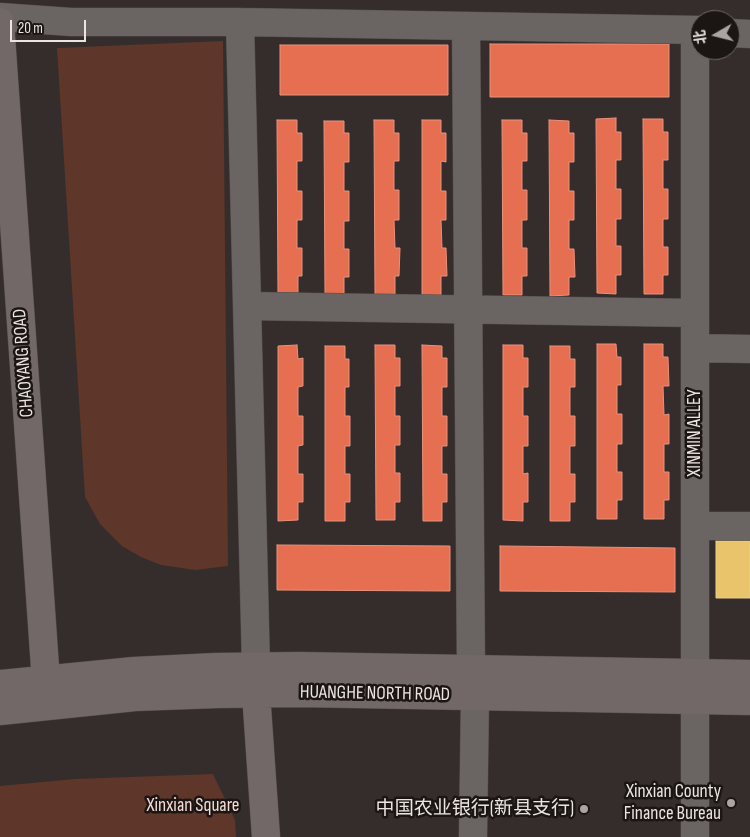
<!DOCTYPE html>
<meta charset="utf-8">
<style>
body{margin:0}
#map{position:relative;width:750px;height:837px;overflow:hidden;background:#342d2c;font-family:"Sofia Sans Condensed","Noto Sans SC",sans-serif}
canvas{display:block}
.north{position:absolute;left:690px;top:10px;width:50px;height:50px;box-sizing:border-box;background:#1b1513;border:1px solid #6f6865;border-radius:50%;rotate:262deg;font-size:14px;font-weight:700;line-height:20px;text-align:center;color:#ece4e1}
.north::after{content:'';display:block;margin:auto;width:18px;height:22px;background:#aca4a2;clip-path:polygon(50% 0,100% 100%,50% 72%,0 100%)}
.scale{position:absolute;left:10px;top:20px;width:76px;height:22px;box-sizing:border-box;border:2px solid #ece4e1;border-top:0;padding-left:6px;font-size:15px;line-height:18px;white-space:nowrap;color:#ece4e1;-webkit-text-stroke:4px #1b1513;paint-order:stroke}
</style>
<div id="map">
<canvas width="750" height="837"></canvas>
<div class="north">北</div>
<div class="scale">20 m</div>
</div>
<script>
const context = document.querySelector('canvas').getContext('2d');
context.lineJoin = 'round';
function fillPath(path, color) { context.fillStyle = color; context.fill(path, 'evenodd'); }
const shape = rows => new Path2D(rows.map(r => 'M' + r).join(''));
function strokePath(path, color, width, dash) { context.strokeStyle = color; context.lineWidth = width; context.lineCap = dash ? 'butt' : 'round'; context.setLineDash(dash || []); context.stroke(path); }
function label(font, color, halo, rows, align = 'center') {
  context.font = font + ' "Sofia Sans Condensed","Noto Sans SC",sans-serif'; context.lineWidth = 5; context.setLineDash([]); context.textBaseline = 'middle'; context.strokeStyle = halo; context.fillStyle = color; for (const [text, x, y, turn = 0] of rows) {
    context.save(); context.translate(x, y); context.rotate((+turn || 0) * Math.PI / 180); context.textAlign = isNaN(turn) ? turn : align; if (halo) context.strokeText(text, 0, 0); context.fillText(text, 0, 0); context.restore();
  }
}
fillPath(shape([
 [223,41,228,566,195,570,161,565,141,557,122,546,100,524,85,497,57,48],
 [213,774,235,820,236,837,0,837,0,786,75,779]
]), '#5e362a');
const homes = shape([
 [716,541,750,541,750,598,716,598,716,541]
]);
fillPath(homes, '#e9c46a');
strokePath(homes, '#eace8e', 1);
const shops = shape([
 [490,44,669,44,669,97,490,97,490,44],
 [280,45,448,45,448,95,280,95,280,45],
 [616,118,616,132,621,132,621,160,616,160,616,189,621,189,621,219,616,219,616,246,621,246,621,275,616,275,616,294,597,293,596,119,616,118],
 [643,119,663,119,663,132,668,132,668,160,663,160,663,189,668,189,668,219,663,219,663,247,668,247,668,275,663,275,663,294,644,294,643,119],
 [277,120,297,120,297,133,302,133,302,161,297,161,297,191,302,191,302,220,297,220,297,248,302,248,302,276,298,276,298,295,278,295,277,120],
 [374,120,394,120,394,133,399,133,399,161,394,161,394,190,399,190,399,220,394,220,395,248,400,248,399,276,395,276,395,295,375,295,374,120],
 [422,120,441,120,441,133,446,133,446,162,441,161,441,191,446,191,446,220,441,220,442,248,446,248,447,276,441,276,441,296,422,295,422,120],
 [502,120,522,120,522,133,527,133,527,161,522,161,522,190,527,190,527,220,522,220,522,248,527,248,527,276,522,276,522,295,503,295,502,120],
 [549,120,569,121,569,133,574,133,574,162,569,162,569,191,574,191,574,220,569,220,569,249,574,249,575,277,569,277,569,295,550,296,549,120],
 [324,121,344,121,344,133,349,133,349,162,344,162,344,191,349,191,349,221,344,221,344,249,349,249,349,277,344,277,344,296,325,295,324,121],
 [597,344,616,344,617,357,621,357,621,385,617,385,617,414,622,414,622,444,617,444,617,472,622,472,622,500,617,500,617,519,597,519,597,344],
 [644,344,663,344,663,357,668,357,669,386,663,386,664,415,669,414,669,444,664,444,664,472,669,472,669,500,664,500,664,519,644,519,644,344],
 [297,345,298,359,303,358,303,386,298,387,298,416,303,416,303,445,298,446,298,474,303,474,303,502,298,502,298,520,278,521,278,346,297,345],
 [375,345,395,345,395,358,400,358,400,386,395,386,395,416,400,416,400,445,395,445,395,473,400,473,400,502,395,502,395,520,376,520,375,345],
 [422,345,442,346,442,358,447,358,447,387,442,387,442,416,447,416,447,446,442,446,442,474,447,474,447,502,442,502,442,521,423,521,422,345],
 [503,345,523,345,523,358,528,358,528,387,523,387,523,416,528,416,528,446,523,446,523,474,528,473,528,502,523,502,523,521,503,520,503,345],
 [325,346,345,346,345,359,349,359,349,387,345,387,345,416,350,416,350,446,345,446,345,474,350,474,350,502,345,502,345,521,325,521,325,346],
 [550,346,570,346,570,359,575,359,575,387,570,387,570,416,575,416,575,446,570,446,570,474,575,474,575,502,570,502,570,521,550,521,550,346],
 [277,545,450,546,450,591,277,590,277,545],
 [500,546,675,548,675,592,500,591,500,546]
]);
fillPath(shops, '#e76f51');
strokePath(shops, '#e8927c', 1);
const minor = shape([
 [0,17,71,22,240,22,700,30],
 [240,22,256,667],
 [466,26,471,669],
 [730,33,750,34],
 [247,306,695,313],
 [695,348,750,349],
 [695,526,750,526],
 [473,837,475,696],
 [695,837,695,30]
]);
const major = shape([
 [0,22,47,696],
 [0,684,134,671,216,667,299,666,750,674],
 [256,693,266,837],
 [0,711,135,697,217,694,299,693,750,701]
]);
strokePath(minor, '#524b4a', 29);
strokePath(major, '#524b4a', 29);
strokePath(minor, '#6a6462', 28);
strokePath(major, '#726867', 28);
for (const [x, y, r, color] of [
 [731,803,5,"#aca4a2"],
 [584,809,5,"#aca4a2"]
]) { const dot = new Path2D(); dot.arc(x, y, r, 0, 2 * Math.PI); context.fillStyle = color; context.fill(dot); strokePath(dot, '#1b1513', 2); }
label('19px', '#ece4e1', '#1b1513', [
 ["CHAOYANG ROAD",24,363,-94],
 ["XINMIN ALLEY",695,433,-90],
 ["HUANGHE NORTH ROAD",375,694,1]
]);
label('19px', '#ece4e1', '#1b1513', [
 ["Xinxian County",721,792],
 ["Finance Bureau",721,814],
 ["中国农业银行(新县支行)",574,809]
], 'right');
label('19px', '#f4ddd6', '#1b1513', [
 ["Xinxian Square",193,806]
]);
</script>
